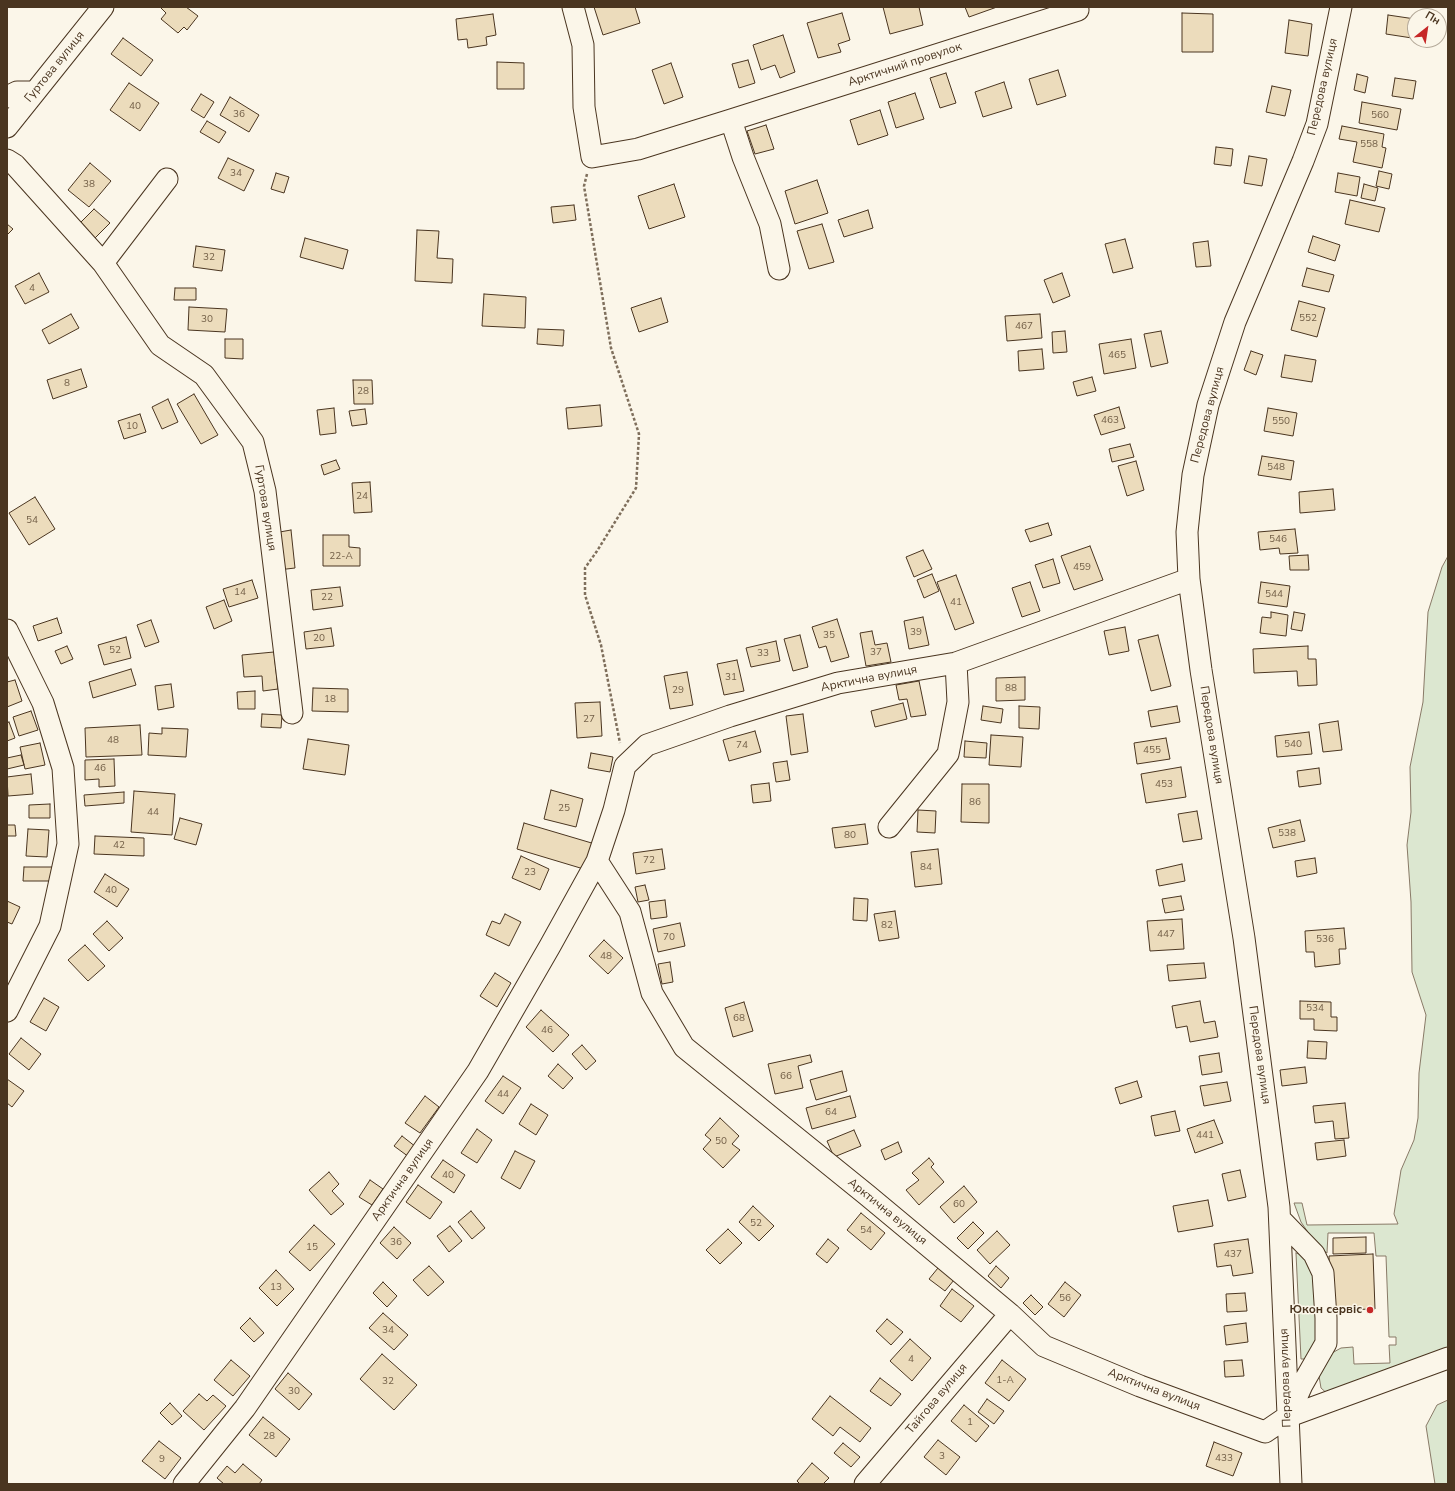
<!DOCTYPE html>
<meta charset="utf-8">
<style>
body{margin:0}
#map{position:relative;width:1455px;height:1491px;overflow:hidden;background:#fbf6e9;font-family:"Nunito Sans",sans-serif}
canvas{display:block}
.frame{position:absolute;inset:0;border:8px solid #4a3520;pointer-events:none}
.north{position:absolute;left:1407px;top:8px;width:40px;height:40px;box-sizing:border-box;background:#fbf6e9;border:1px solid #b4a999;border-radius:50%;rotate:30deg;font-size:11px;font-weight:700;line-height:16px;text-align:center;color:#4a3520}
.north::after{content:'';display:block;margin:auto;width:14px;height:18px;background:#c62828;clip-path:polygon(50% 0,100% 100%,50% 72%,0 100%)}
</style>
<div id="map">
<canvas width="1455" height="1491"></canvas>
<div class="frame"></div>
<div class="north">Пн</div>
</div>
<script>
const context = document.querySelector('canvas').getContext('2d');
context.lineJoin = 'round';
function fillPath(path, color) { context.fillStyle = color; context.fill(path, 'evenodd'); }
const shape = rows => new Path2D(rows.map(r => 'M' + r).join(''));
function strokePath(path, color, width, dash) { context.strokeStyle = color; context.lineWidth = width; context.lineCap = dash ? 'butt' : 'round'; context.setLineDash(dash || []); context.stroke(path); }
function label(font, color, halo, rows, align = 'center') {
  context.font = font + ' "Nunito Sans",sans-serif'; context.lineWidth = 3; context.setLineDash([]); context.textBaseline = 'middle'; context.strokeStyle = halo; context.fillStyle = color; for (const [text, x, y, turn = 0] of rows) {
    context.save(); context.translate(x, y); context.rotate((+turn || 0) * Math.PI / 180); context.textAlign = isNaN(turn) ? turn : align; if (halo) context.strokeText(text, 0, 0); context.fillText(text, 0, 0); context.restore();
  }
}
const green = shape([
 [1448,556,1448,1350,1330,1396,1321,1388,1319,1376,1321,1368,1325,1361,1332,1353,1341,1348,1353,1347,1354,1364,1390,1363,1389,1345,1396,1345,1396,1337,1389,1337,1386,1256,1376,1256,1374,1233,1328,1233,1327,1253,1316,1244,1301,1222,1294,1203,1302,1203,1307,1225,1398,1224,1394,1214,1401,1170,1414,1140,1418,1118,1419,1073,1426,1015,1412,972,1411,902,1407,845,1411,812,1410,767,1423,702,1428,612,1442,567,1448,556],
 [1296,1253,1303,1255,1318,1277,1320,1325,1310,1357,1304,1359,1301,1359,1296,1253],
 [1448,1400,1448,1484,1435,1484,1426,1426,1437,1405,1448,1400]
]);
fillPath(green, '#dce7d0');
strokePath(green, '#887966', 1);
const building = shape([
 [160,7,186,7,198,16,187,30,184,27,178,33,161,19,166,13,160,7],
 [594,7,635,7,640,23,603,35,594,7],
 [883,7,919,7,923,25,890,34,883,7],
 [965,7,997,7,969,17,965,7],
 [842,13,850,40,838,44,841,52,818,58,807,23,842,13],
 [1182,13,1213,14,1213,52,1182,52,1182,13],
 [493,14,496,35,486,37,487,45,468,48,467,39,458,40,456,19,493,14],
 [1388,15,1415,19,1412,38,1386,34,1388,15],
 [1289,20,1312,24,1308,56,1285,53,1289,20],
 [783,35,795,72,780,78,775,65,761,70,753,45,783,35],
 [123,38,153,60,141,76,111,54,123,38],
 [748,60,755,83,739,88,732,64,748,60],
 [497,62,524,63,524,89,497,89,497,62],
 [671,63,683,97,664,104,652,70,671,63],
 [1058,70,1066,96,1037,105,1029,79,1058,70],
 [946,73,956,103,940,108,930,78,946,73],
 [1357,74,1368,77,1365,93,1354,90,1357,74],
 [1395,78,1416,81,1413,99,1392,96,1395,78],
 [1004,82,1012,108,983,117,975,92,1004,82],
 [129,83,159,103,140,131,110,110,129,83],
 [1272,86,1291,90,1285,116,1266,112,1272,86],
 [915,93,924,119,896,128,888,102,915,93],
 [201,94,214,102,204,118,191,110,201,94],
 [230,97,259,115,249,132,220,115,230,97],
 [1362,102,1401,109,1397,130,1359,123,1362,102],
 [880,110,888,135,858,145,850,120,880,110],
 [207,121,226,132,219,143,200,132,207,121],
 [766,125,774,149,755,154,747,131,766,125],
 [1342,126,1384,134,1382,147,1386,148,1382,168,1353,162,1357,142,1339,139,1342,126],
 [1216,147,1233,149,1231,166,1214,164,1216,147],
 [1249,156,1267,159,1262,186,1244,183,1249,156],
 [228,158,254,170,244,191,218,178,228,158],
 [90,163,111,181,89,207,68,190,90,163],
 [1379,171,1392,174,1389,189,1376,186,1379,171],
 [276,173,289,177,284,193,271,189,276,173],
 [1338,173,1360,177,1357,196,1335,192,1338,173],
 [817,180,828,213,795,224,785,191,817,180],
 [674,184,685,217,649,229,638,196,674,184],
 [1364,184,1378,188,1375,201,1361,198,1364,184],
 [1350,200,1385,208,1379,232,1345,224,1350,200],
 [574,205,576,220,553,223,551,207,574,205],
 [94,209,110,223,95,238,80,223,94,209],
 [868,210,873,228,844,237,838,220,868,210],
 [7,224,13,229,7,235,7,224],
 [822,224,834,262,809,269,797,231,822,224],
 [417,230,439,231,437,258,453,259,452,283,415,281,417,230],
 [1313,236,1340,245,1335,261,1308,252,1313,236],
 [305,238,348,250,343,269,300,257,305,238],
 [1125,239,1133,268,1113,273,1105,244,1125,239],
 [1208,241,1211,266,1196,267,1193,243,1208,241],
 [196,246,225,250,222,271,193,267,196,246],
 [1307,268,1334,275,1329,292,1302,286,1307,268],
 [39,273,49,292,25,304,15,286,39,273],
 [1062,273,1070,296,1053,303,1044,280,1062,273],
 [175,288,196,288,196,300,174,300,175,288],
 [484,294,526,297,525,328,482,326,484,294],
 [661,298,668,322,639,332,631,308,661,298],
 [1299,301,1325,308,1317,337,1291,330,1299,301],
 [189,307,227,309,225,332,188,330,189,307],
 [71,314,79,328,49,344,42,330,71,314],
 [1040,314,1042,338,1007,341,1005,316,1040,314],
 [538,329,564,330,563,346,537,344,538,329],
 [1065,331,1067,352,1053,353,1052,332,1065,331],
 [1161,331,1168,363,1151,367,1144,334,1161,331],
 [225,339,243,339,243,359,225,358,225,339],
 [1131,339,1136,368,1104,374,1099,344,1131,339],
 [1042,349,1044,369,1019,371,1018,351,1042,349],
 [1251,351,1263,355,1256,375,1244,370,1251,351],
 [1285,355,1316,360,1312,382,1281,377,1285,355],
 [81,369,87,387,53,399,47,380,81,369],
 [1092,377,1096,391,1077,396,1073,382,1092,377],
 [353,380,372,380,373,404,354,404,353,380],
 [194,394,218,435,201,444,177,404,194,394],
 [168,399,178,422,162,429,152,407,168,399],
 [600,405,602,426,568,429,566,408,600,405],
 [1119,407,1125,428,1101,435,1094,415,1119,407],
 [334,408,336,433,320,435,317,410,334,408],
 [1268,408,1297,413,1293,436,1264,431,1268,408],
 [365,409,367,424,352,426,349,411,365,409],
 [140,414,146,432,124,439,118,421,140,414],
 [1130,444,1134,457,1112,462,1109,449,1130,444],
 [1262,456,1294,461,1291,480,1258,475,1262,456],
 [336,460,340,469,324,475,321,465,336,460],
 [1136,461,1144,490,1127,496,1118,466,1136,461],
 [370,482,372,512,354,513,352,483,370,482],
 [1333,489,1335,510,1300,513,1299,492,1333,489],
 [35,497,55,529,29,545,9,513,35,497],
 [1048,523,1052,535,1030,542,1025,530,1048,523],
 [1295,529,1298,553,1280,554,1279,548,1260,550,1258,532,1295,529],
 [291,530,295,568,278,570,274,533,291,530],
 [323,535,349,535,349,547,360,548,360,566,323,566,323,535],
 [1090,546,1103,580,1074,590,1061,556,1090,546],
 [923,550,932,569,914,577,906,557,923,550],
 [1308,555,1309,570,1290,570,1289,556,1308,555],
 [1053,559,1060,583,1043,588,1035,565,1053,559],
 [932,574,939,591,924,598,917,580,932,574],
 [956,575,974,623,955,630,937,582,956,575],
 [252,580,258,598,229,607,223,589,252,580],
 [1030,582,1040,611,1022,617,1012,588,1030,582],
 [1261,582,1290,586,1287,607,1258,603,1261,582],
 [340,587,343,606,313,610,311,590,340,587],
 [224,600,232,621,214,629,206,607,224,600],
 [1271,612,1288,615,1286,636,1260,633,1262,617,1271,618,1271,612],
 [1294,612,1305,614,1302,631,1291,629,1294,612],
 [923,617,929,645,909,649,904,621,923,617],
 [57,618,62,633,38,641,33,626,57,618],
 [837,619,849,657,831,662,826,646,819,648,812,627,837,619],
 [151,620,159,642,145,647,137,625,151,620],
 [1125,627,1129,651,1109,655,1104,631,1125,627],
 [331,628,334,646,306,649,304,632,331,628],
 [872,631,875,645,887,643,891,662,866,666,860,633,872,631],
 [800,635,808,667,793,671,784,639,800,635],
 [1158,635,1171,686,1151,691,1138,640,1158,635],
 [126,637,131,658,104,665,98,645,126,637],
 [776,641,780,661,751,667,746,648,776,641],
 [67,646,73,659,61,664,55,651,67,646],
 [1308,646,1308,659,1316,659,1317,685,1298,686,1297,671,1254,673,1253,649,1308,646],
 [274,652,278,689,263,691,262,676,244,677,242,655,274,652],
 [737,660,744,691,724,695,717,664,737,660],
 [131,669,136,685,93,698,89,682,131,669],
 [687,672,693,705,670,709,664,676,687,672],
 [1025,677,1025,700,996,701,996,678,1025,677],
 [15,680,22,701,7,707,7,682,15,680],
 [919,681,926,715,911,717,907,699,899,700,896,685,919,681],
 [171,684,174,707,158,710,155,686,171,684],
 [313,688,348,689,348,712,312,711,313,688],
 [255,691,255,709,238,709,237,692,255,691],
 [600,702,602,736,577,738,575,703,600,702],
 [903,703,907,719,875,727,871,711,903,703],
 [983,706,1003,709,1001,723,981,720,983,706],
 [1019,706,1040,707,1039,729,1019,728,1019,706],
 [1177,706,1180,722,1151,727,1148,711,1177,706],
 [31,711,38,730,19,736,13,717,31,711],
 [262,714,282,715,281,728,261,727,262,714],
 [803,714,808,752,791,755,786,716,803,714],
 [1338,721,1342,750,1323,752,1319,724,1338,721],
 [9,722,15,738,7,741,7,723,9,722],
 [140,725,142,755,86,757,85,728,140,725],
 [162,728,188,729,186,757,148,755,149,733,162,734,162,728],
 [755,731,761,752,729,761,723,740,755,731],
 [1309,732,1312,754,1277,757,1275,736,1309,732],
 [991,735,1023,737,1021,767,989,765,991,735],
 [1166,738,1170,759,1137,764,1134,743,1166,738],
 [308,739,349,745,345,775,303,769,308,739],
 [965,741,987,743,986,758,964,757,965,741],
 [40,743,45,765,25,769,20,747,40,743],
 [591,753,613,757,610,772,588,768,591,753],
 [21,755,24,765,7,769,7,758,21,755],
 [114,759,115,786,99,787,99,779,85,780,85,760,114,759],
 [787,761,790,780,776,782,773,763,787,761],
 [1181,767,1186,797,1146,803,1141,774,1181,767],
 [1319,768,1321,784,1299,787,1297,771,1319,768],
 [31,774,33,794,8,796,7,777,31,774],
 [769,783,771,801,753,803,751,785,769,783],
 [962,784,989,784,989,823,961,822,962,784],
 [551,790,583,799,576,827,544,819,551,790],
 [134,791,175,794,172,835,131,832,134,791],
 [124,792,124,803,85,806,84,795,124,792],
 [50,804,50,818,29,818,29,805,50,804],
 [918,810,936,811,935,833,917,832,918,810],
 [1197,811,1202,839,1183,842,1178,814,1197,811],
 [180,818,202,824,196,845,174,839,180,818],
 [1300,820,1305,841,1273,848,1268,828,1300,820],
 [524,823,595,844,587,870,517,849,524,823],
 [865,824,868,844,835,848,832,828,865,824],
 [7,825,15,825,16,836,7,836,7,825],
 [28,829,49,830,47,857,26,856,28,829],
 [95,836,144,838,144,856,94,854,95,836],
 [662,849,665,869,636,874,633,853,662,849],
 [938,849,942,884,915,887,911,852,938,849],
 [521,856,549,869,540,890,512,878,521,856],
 [1315,858,1317,873,1297,877,1295,861,1315,858],
 [1182,864,1185,881,1159,886,1156,870,1182,864],
 [24,867,53,867,53,881,23,881,24,867],
 [105,874,129,889,117,907,94,892,105,874],
 [645,885,649,900,638,902,635,887,645,885],
 [1181,896,1184,910,1165,913,1162,899,1181,896],
 [854,898,868,899,867,921,853,920,854,898],
 [665,900,667,917,651,919,649,902,665,900],
 [7,901,20,907,12,924,7,922,7,901],
 [895,911,899,938,879,941,874,914,895,911],
 [505,914,521,922,509,946,486,935,492,921,500,924,505,914],
 [1182,919,1184,949,1150,951,1147,921,1182,919],
 [107,921,123,938,109,951,93,934,107,921],
 [680,923,685,946,658,952,653,929,680,923],
 [1344,928,1346,949,1339,949,1340,964,1315,967,1314,952,1306,952,1305,931,1344,928],
 [604,940,623,958,608,974,589,956,604,940],
 [85,945,105,966,88,981,68,960,85,945],
 [670,962,673,982,662,984,658,964,670,962],
 [1204,963,1206,978,1169,981,1167,965,1204,963],
 [495,973,511,983,497,1007,480,996,495,973],
 [44,998,59,1007,46,1031,30,1022,44,998],
 [1200,1001,1204,1023,1215,1021,1218,1037,1190,1042,1187,1026,1176,1028,1172,1006,1200,1001],
 [1300,1001,1331,1002,1331,1017,1337,1017,1337,1031,1314,1030,1314,1019,1300,1019,1300,1001],
 [744,1002,753,1031,733,1037,725,1008,744,1002],
 [541,1010,569,1035,553,1052,526,1027,541,1010],
 [21,1038,41,1054,29,1070,9,1054,21,1038],
 [1308,1041,1327,1042,1326,1059,1307,1058,1308,1041],
 [582,1045,596,1061,586,1070,572,1054,582,1045],
 [1219,1053,1222,1072,1202,1075,1199,1056,1219,1053],
 [810,1055,812,1062,798,1066,803,1088,775,1094,768,1064,810,1055],
 [558,1064,573,1078,563,1089,548,1076,558,1064],
 [1305,1067,1307,1083,1282,1086,1280,1070,1305,1067],
 [842,1071,847,1091,816,1100,810,1080,842,1071],
 [503,1076,521,1088,503,1114,485,1101,503,1076],
 [7,1079,24,1091,12,1107,7,1103,7,1079],
 [1137,1081,1142,1097,1120,1104,1115,1088,1137,1081],
 [1227,1082,1231,1101,1204,1106,1200,1086,1227,1082],
 [425,1096,439,1107,420,1133,405,1123,425,1096],
 [850,1096,856,1117,812,1129,806,1108,850,1096],
 [1345,1103,1349,1138,1335,1139,1333,1121,1315,1123,1313,1106,1345,1103],
 [531,1104,548,1115,536,1135,519,1124,531,1104],
 [1175,1111,1180,1131,1155,1136,1151,1116,1175,1111],
 [720,1118,739,1136,732,1144,740,1150,723,1168,703,1149,711,1140,705,1135,720,1118],
 [1214,1120,1223,1143,1195,1153,1187,1129,1214,1120],
 [477,1129,492,1140,477,1163,461,1153,477,1129],
 [854,1130,861,1146,834,1157,827,1141,854,1130],
 [402,1136,416,1147,409,1157,394,1146,402,1136],
 [1344,1140,1346,1156,1317,1160,1315,1143,1344,1140],
 [898,1142,902,1152,885,1160,881,1150,898,1142],
 [515,1151,535,1161,520,1189,501,1178,515,1151],
 [929,1158,934,1164,931,1167,944,1182,919,1205,906,1190,919,1180,912,1173,929,1158],
 [443,1160,465,1175,454,1193,431,1177,443,1160],
 [1240,1170,1246,1197,1228,1201,1222,1174,1240,1170],
 [329,1172,339,1184,332,1191,344,1204,331,1215,309,1190,329,1172],
 [370,1180,383,1189,372,1205,359,1197,370,1180],
 [418,1185,442,1202,430,1219,406,1202,418,1185],
 [964,1186,977,1202,954,1223,940,1207,964,1186],
 [1208,1200,1213,1226,1178,1232,1173,1206,1208,1200],
 [753,1206,774,1226,759,1241,739,1222,753,1206],
 [471,1211,485,1228,472,1239,458,1222,471,1211],
 [861,1213,885,1233,871,1250,847,1230,861,1213],
 [973,1222,984,1233,968,1249,957,1238,973,1222],
 [314,1225,335,1244,310,1271,289,1252,314,1225],
 [450,1226,462,1241,449,1252,437,1236,450,1226],
 [394,1227,411,1243,397,1259,380,1243,394,1227],
 [728,1229,742,1243,720,1264,706,1250,728,1229],
 [997,1231,1010,1245,990,1264,977,1250,997,1231],
 [1366,1237,1366,1253,1333,1254,1333,1238,1366,1237],
 [828,1239,839,1248,827,1263,816,1254,828,1239],
 [1248,1239,1253,1273,1233,1276,1231,1265,1217,1267,1214,1244,1248,1239],
 [1373,1254,1375,1309,1330,1310,1329,1256,1373,1254],
 [429,1266,444,1282,428,1296,413,1280,429,1266],
 [996,1266,1009,1278,1001,1288,988,1276,996,1266],
 [938,1268,954,1280,945,1291,929,1279,938,1268],
 [276,1270,294,1289,277,1306,259,1288,276,1270],
 [383,1282,397,1296,387,1307,373,1293,383,1282],
 [1065,1282,1081,1295,1064,1317,1048,1304,1065,1282],
 [952,1289,974,1306,961,1322,940,1306,952,1289],
 [1245,1293,1247,1311,1227,1312,1226,1294,1245,1293],
 [1031,1295,1043,1307,1035,1315,1023,1303,1031,1295],
 [383,1313,408,1335,394,1350,369,1328,383,1313],
 [250,1318,264,1333,254,1342,240,1328,250,1318],
 [887,1319,903,1332,891,1345,876,1331,887,1319],
 [1246,1323,1248,1342,1226,1345,1224,1326,1246,1323],
 [910,1339,931,1358,912,1381,890,1361,910,1339],
 [382,1354,417,1385,394,1410,360,1379,382,1354],
 [231,1360,250,1376,233,1396,214,1380,231,1360],
 [1002,1360,1026,1379,1009,1401,985,1383,1002,1360],
 [1242,1360,1244,1376,1225,1377,1224,1361,1242,1360],
 [288,1373,312,1394,299,1410,275,1389,288,1373],
 [880,1378,901,1394,891,1406,870,1391,880,1378],
 [199,1394,207,1401,213,1395,226,1406,204,1430,183,1411,199,1394],
 [830,1396,871,1428,860,1442,840,1427,833,1436,812,1419,830,1396],
 [987,1399,1004,1411,994,1424,978,1412,987,1399],
 [170,1403,182,1416,172,1425,160,1413,170,1403],
 [964,1405,989,1426,976,1442,951,1421,964,1405],
 [263,1417,290,1439,276,1457,249,1435,263,1417],
 [938,1440,960,1457,946,1475,924,1457,938,1440],
 [159,1441,181,1458,165,1479,142,1461,159,1441],
 [1214,1442,1242,1453,1233,1476,1206,1466,1214,1442],
 [843,1443,860,1457,851,1467,834,1453,843,1443],
 [812,1463,829,1478,823,1484,800,1484,797,1481,812,1463],
 [243,1464,262,1480,259,1484,224,1484,217,1478,227,1466,235,1473,243,1464]
]);
fillPath(building, '#ecdcbc');
strokePath(building, '#4a3520', 1);
const minor = shape([
 [573,7,583,45,584,107,592,157,638,149,731,120,1078,10],
 [7,97,17,92,35,92],
 [731,120,743,157,770,224,779,269],
 [7,127,103,7],
 [7,160,15,165,103,263,160,345,204,375,253,442,265,491,292,713],
 [103,263,167,179],
 [7,630,43,703,63,768,68,844,50,926,7,1011],
 [889,827,948,754,958,702,956,663],
 [597,861,630,912,652,993,684,1047,867,1195,1010,1314,1044,1346,1140,1386,1265,1432,1287,1417,1448,1358],
 [1280,1219,1314,1254,1323,1273,1326,1318,1326,1343,1302,1385,1289,1414],
 [184,1484,245,1408,478,1071,550,946,597,861,614,810,625,766,647,745,730,716,838,683,956,663,1189,579],
 [865,1484,1010,1314],
 [1291,1484,1279,1207,1244,938,1201,670,1189,579,1187,532,1193,475,1208,405,1235,322,1303,161,1317,124,1341,7]
]);
strokePath(minor, '#4a3520', 23);
strokePath(shape([
 [587,174,584,186,611,348,639,434,636,488,597,551,585,568,585,595,601,645,620,743]
]), '#7f6f5c', 2.5, [3, 2]);
strokePath(minor, '#fbf6e9', 21);
for (const [x, y, r, color] of [
 [1370,1310,4,"#c62828"]
]) { const dot = new Path2D(); dot.arc(x, y, r, 0, 2 * Math.PI); context.fillStyle = color; context.fill(dot); strokePath(dot, '#fbf6e9', 1.5); }
label('10px', '#725f47', null, [
 ["40",135,107],
 ["36",239,115],
 ["560",1380,116],
 ["558",1369,145],
 ["34",236,174],
 ["38",89,185],
 ["32",209,258],
 ["4",32,289],
 ["552",1308,319],
 ["30",207,320],
 ["467",1024,327],
 ["465",1117,356],
 ["8",67,384],
 ["28",363,392],
 ["463",1110,421],
 ["550",1281,422],
 ["10",132,427],
 ["548",1276,468],
 ["24",362,497],
 ["54",32,521],
 ["546",1278,540],
 ["22-А",341,557],
 ["459",1082,568],
 ["14",240,593],
 ["544",1274,595],
 ["22",327,598],
 ["41",956,603],
 ["39",916,633],
 ["35",829,636],
 ["20",319,639],
 ["52",115,651],
 ["37",876,653],
 ["33",763,654],
 ["31",731,678],
 ["88",1011,689],
 ["29",678,691],
 ["18",330,700],
 ["27",589,720],
 ["48",113,741],
 ["540",1293,745],
 ["74",742,746],
 ["455",1152,751],
 ["46",100,769],
 ["453",1164,785],
 ["86",975,803],
 ["25",564,809],
 ["44",153,813],
 ["538",1287,834],
 ["80",850,836],
 ["42",119,846],
 ["72",649,861],
 ["84",926,868],
 ["23",530,873],
 ["40",111,891],
 ["82",887,926],
 ["447",1166,935],
 ["70",669,938],
 ["536",1325,940],
 ["48",606,957],
 ["534",1315,1009],
 ["68",739,1019],
 ["46",547,1031],
 ["66",786,1077],
 ["44",503,1095],
 ["64",831,1113],
 ["441",1205,1136],
 ["50",721,1142],
 ["40",448,1176],
 ["60",959,1205],
 ["52",756,1224],
 ["54",866,1231],
 ["36",396,1243],
 ["15",312,1248],
 ["437",1233,1255],
 ["13",276,1288],
 ["56",1065,1299],
 ["34",388,1331],
 ["4",911,1360],
 ["1-А",1005,1381],
 ["32",388,1382],
 ["30",294,1392],
 ["1",970,1423],
 ["28",269,1437],
 ["3",942,1457],
 ["433",1224,1459],
 ["9",162,1460]
]);
label('12px', '#4a3520', '#fbf6e9', [
 ["Арктичний провулок",905,65,-18],
 ["Гуртова вулиця",55,67,-51],
 ["Передова вулиця",1323,87,-77],
 ["Передова вулиця",1208,415,-75],
 ["Гуртова вулиця",265,508,81],
 ["Арктична вулиця",869,679,-11],
 ["Передова вулиця",1211,735,81],
 ["Передова вулиця",1259,1055,82],
 ["Арктична вулиця",403,1180,-55],
 ["Арктична вулиця",887,1212,39],
 ["Передова вулиця",1286,1378,-92],
 ["Арктична вулиця",1154,1390,21],
 ["Тайгова вулиця",937,1399,-50]
]);
label('bold 12px', '#4a3520', '#fbf6e9', [
 ["Юкон сервіс",1362,1310]
], 'right');
</script>
